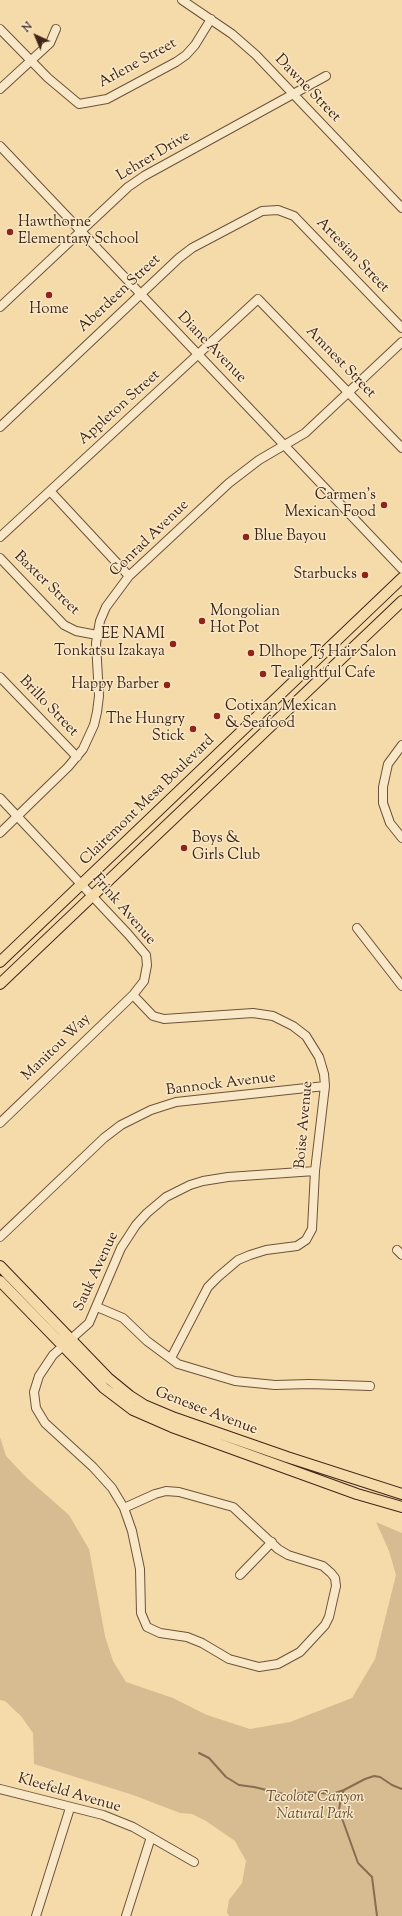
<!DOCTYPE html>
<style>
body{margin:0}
#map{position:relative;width:402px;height:1916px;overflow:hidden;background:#f6dbaa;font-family:"Sorts Mill Goudy",serif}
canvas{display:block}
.north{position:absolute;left:16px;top:16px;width:40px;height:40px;-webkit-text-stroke:3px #f9e8c8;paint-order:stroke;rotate:316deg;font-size:11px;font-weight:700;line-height:16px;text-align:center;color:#3e2518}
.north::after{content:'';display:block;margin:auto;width:14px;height:18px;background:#3e2518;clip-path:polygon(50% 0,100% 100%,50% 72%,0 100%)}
</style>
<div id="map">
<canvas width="402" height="1916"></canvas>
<div class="north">N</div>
</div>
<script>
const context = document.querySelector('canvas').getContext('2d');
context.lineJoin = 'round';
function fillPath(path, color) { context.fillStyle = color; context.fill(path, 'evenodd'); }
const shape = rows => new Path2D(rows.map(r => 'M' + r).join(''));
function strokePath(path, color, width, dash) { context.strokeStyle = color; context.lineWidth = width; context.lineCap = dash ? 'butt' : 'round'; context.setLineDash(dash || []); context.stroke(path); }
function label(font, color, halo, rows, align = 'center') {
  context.font = font + ' "Sorts Mill Goudy",serif'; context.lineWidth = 3; context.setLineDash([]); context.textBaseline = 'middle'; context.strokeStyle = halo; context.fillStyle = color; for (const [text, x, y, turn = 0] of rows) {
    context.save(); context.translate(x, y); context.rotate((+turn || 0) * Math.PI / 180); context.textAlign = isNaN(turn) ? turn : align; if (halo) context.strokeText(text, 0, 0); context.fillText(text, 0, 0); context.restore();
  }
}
fillPath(shape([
 [0,1437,6,1456,27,1478,69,1515,89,1549,105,1636,113,1661,126,1682,173,1698,207,1715,250,1729,290,1722,352,1698,375,1659,396,1575,389,1551,376,1522,402,1533,402,1916,229,1916,227,1912,229,1900,242,1883,246,1861,235,1841,206,1821,192,1814,180,1813,133,1795,34,1764,33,1733,21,1716,5,1701,0,1700]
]), '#d7bc91');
strokePath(shape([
 [199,1753,209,1758,226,1777,239,1785,254,1787,288,1795,308,1792,332,1794,344,1790],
 [377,1916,372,1877,358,1863,339,1810,341,1798,344,1790,365,1779,374,1776,380,1777,392,1785,402,1789]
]), '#876d52', 2);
const minor = shape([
 [182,0,232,34,256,55,402,208],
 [0,29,48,78,79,104,107,99,176,62,186,55,195,45,211,19],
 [0,89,50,43,56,29],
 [0,146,402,569],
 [0,307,128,187,144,176,326,76],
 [0,427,179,258,192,248,262,211,278,210,294,216,402,328],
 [50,491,129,576],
 [0,537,258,299,402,448],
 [0,558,64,625,76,631,97,635],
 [0,677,77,757],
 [402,745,388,764,383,787,383,803,390,823,402,838],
 [0,798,128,934,146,955,147,965,144,981,133,995,0,1123],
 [0,833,68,767,83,749,94,725,97,712,99,696,96,643,100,621,106,607,129,576,229,483,259,460,305,433,402,342],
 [357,928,402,986],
 [133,995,153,1016,164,1019,253,1013,273,1016,293,1026,306,1036,319,1057,324,1074,325,1086,315,1171,312,1229,306,1240,297,1246,266,1250,250,1255,238,1260,218,1277,208,1287,171,1358],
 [0,1237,104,1138,121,1125,151,1110,176,1102,325,1086],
 [397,1250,402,1255],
 [97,1307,123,1318,147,1341,178,1364,235,1381,275,1385,309,1384,370,1386],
 [124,1508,155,1494,166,1491,179,1492,233,1507,278,1549,288,1555,323,1566,331,1573,335,1578,336,1586,329,1617,325,1625,300,1652,278,1664,259,1667,229,1659,202,1643,187,1637,160,1633,147,1627,141,1613,140,1569,132,1531,124,1508,112,1488,93,1467,45,1423,36,1408,34,1392,39,1376,53,1355,89,1323,121,1248,136,1225,147,1213,166,1197,190,1185,203,1181,228,1177,315,1171],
 [240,1575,272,1542],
 [0,1789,103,1815,133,1827,194,1862],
 [36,1916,70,1808],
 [126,1916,151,1837]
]);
const major = shape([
 [0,962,402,578],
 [0,984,402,601],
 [0,1266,108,1378,130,1396,144,1405,175,1418,287,1457,402,1494],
 [0,1281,104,1388,133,1410,172,1427,357,1494,402,1507]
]);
strokePath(minor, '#6c523c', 10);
strokePath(major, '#3e2518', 12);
strokePath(minor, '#f9e8c8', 8);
strokePath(major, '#f6dbaa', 10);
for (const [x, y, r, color] of [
 [10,232,4,"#8f2418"],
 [49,295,4,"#8f2418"],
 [384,505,4,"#8f2418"],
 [246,537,4,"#8f2418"],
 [365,575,4,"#8f2418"],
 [202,621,4,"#8f2418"],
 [173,644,4,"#8f2418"],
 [251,653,4,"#8f2418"],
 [263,674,4,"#8f2418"],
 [167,685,4,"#8f2418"],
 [217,716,4,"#8f2418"],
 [193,729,4,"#8f2418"],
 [184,848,4,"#8f2418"]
]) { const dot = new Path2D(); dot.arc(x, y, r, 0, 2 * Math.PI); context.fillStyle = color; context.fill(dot); strokePath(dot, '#f9e8c8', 1.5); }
label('15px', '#3e2518', '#f9e8c8', [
 ["Arlene Street",138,64,-29],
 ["Dawne Street",307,89,46],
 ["Lehrer Drive",154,157,-31],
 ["Artesian Street",352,256,46],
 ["Aberdeen Street",120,294,-43],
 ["Diane Avenue",211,348,46],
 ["Amnest Street",340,363,46],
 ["Appleton Street",120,408,-42],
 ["Conrad Avenue",150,539,-44],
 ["Baxter Street",46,584,44],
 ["Brillo Street",48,707,46],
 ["Clairemont Mesa Boulevard",148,801,-44],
 ["Frink Avenue",123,910,49],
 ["Manitou Way",57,1048,-44],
 ["Bannock Avenue",221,1085,-7],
 ["Boise Avenue",305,1125,-85],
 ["Sauk Avenue",97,1272,-65],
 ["Genesee Avenue",206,1412,21],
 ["Kleefeld Avenue",69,1794,16]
]);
label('15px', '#3e2518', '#f9e8c8', [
 ["Hawthorne",18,223],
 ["Elementary School",18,240],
 ["Home",49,310,"center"],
 ["Carmen's",376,496,"right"],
 ["Mexican Food",376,513,"right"],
 ["Blue Bayou",254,537],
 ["Starbucks",357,575,"right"],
 ["Mongolian",210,612],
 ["Hot Pot",210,629],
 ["EE NAMI",165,635,"right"],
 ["Tonkatsu Izakaya",165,652,"right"],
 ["Dlhope T5 Hair Salon",259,653],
 ["Tealightful Cafe",271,674],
 ["Happy Barber",159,685,"right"],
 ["Cotixan Mexican",225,707],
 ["& Seafood",225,724],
 ["The Hungry",185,720,"right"],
 ["Stick",185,737,"right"],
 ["Boys &",192,839],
 ["Girls Club",192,856]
], 'left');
label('italic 15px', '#644b36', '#f9e8c8', [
 ["Tecolote Canyon",315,1798],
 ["Natural Park",315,1815]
]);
</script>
